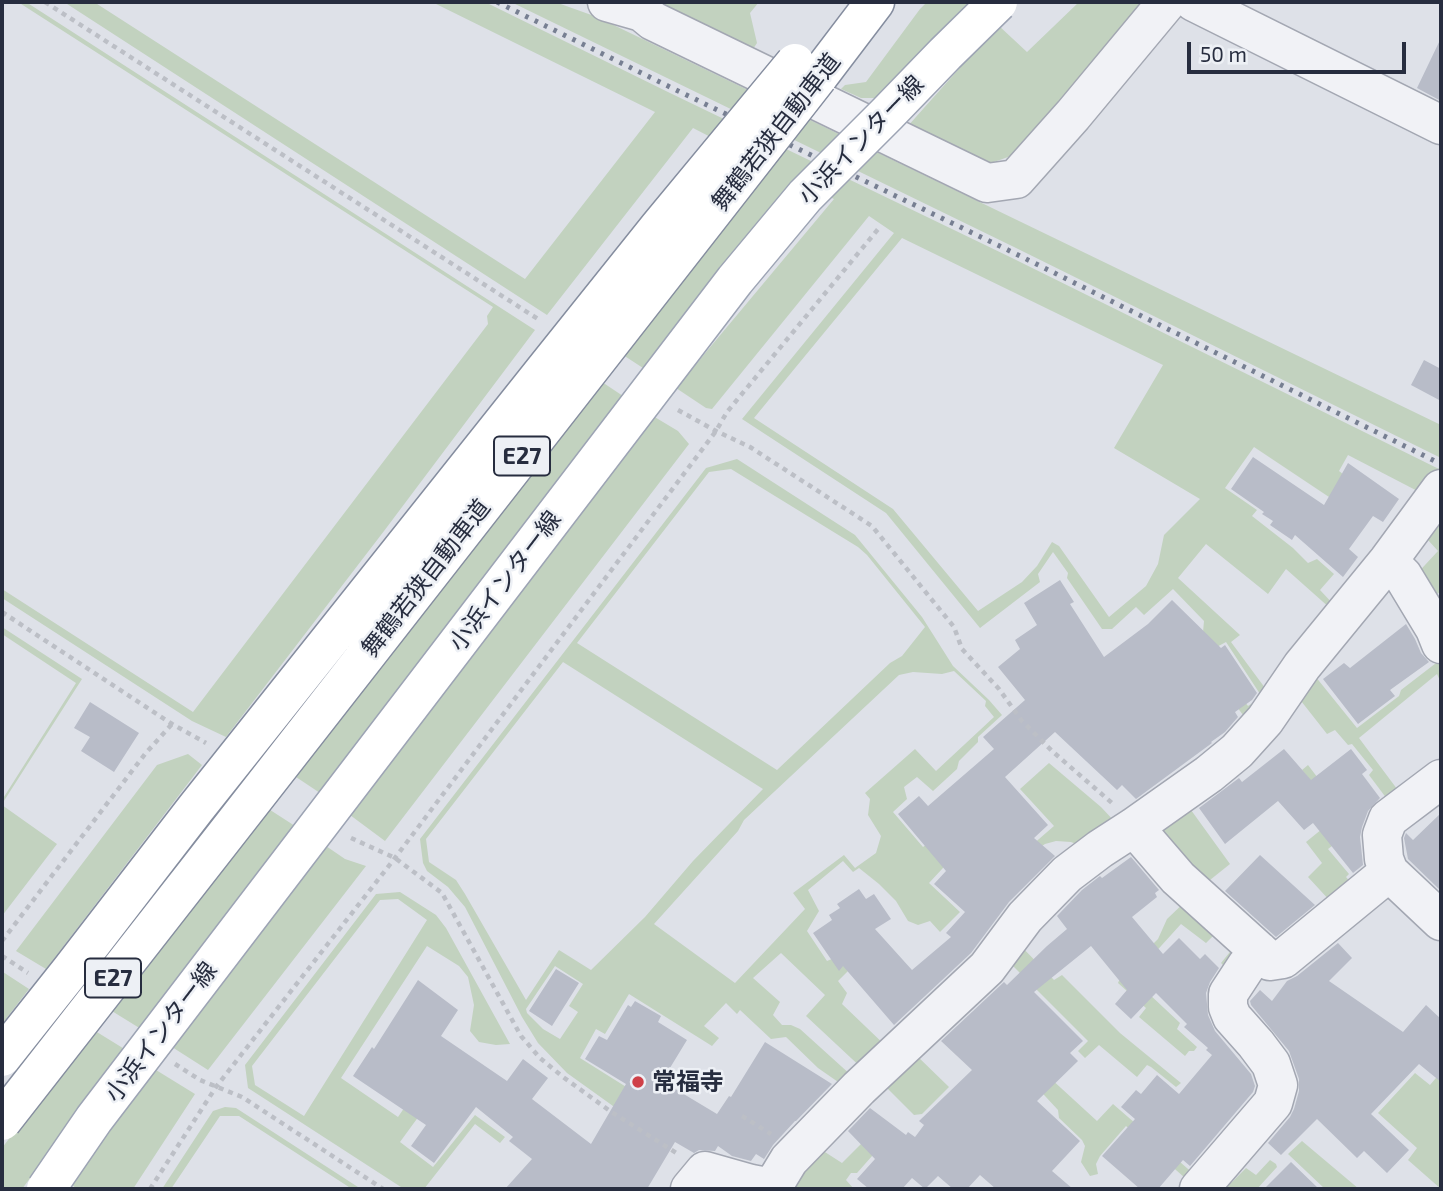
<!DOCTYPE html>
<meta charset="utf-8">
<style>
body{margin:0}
#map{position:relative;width:1443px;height:1191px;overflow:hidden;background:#dee1e8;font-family:"Exo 2",sans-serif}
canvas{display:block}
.frame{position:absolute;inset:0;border:4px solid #272d3f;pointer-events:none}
.scale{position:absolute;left:1187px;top:42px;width:219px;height:32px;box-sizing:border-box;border:4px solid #272d3f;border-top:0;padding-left:9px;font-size:21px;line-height:24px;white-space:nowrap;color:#272d3f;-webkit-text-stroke:5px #edf0f5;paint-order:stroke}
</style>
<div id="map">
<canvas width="1443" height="1191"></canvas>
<div class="frame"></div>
<div class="scale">50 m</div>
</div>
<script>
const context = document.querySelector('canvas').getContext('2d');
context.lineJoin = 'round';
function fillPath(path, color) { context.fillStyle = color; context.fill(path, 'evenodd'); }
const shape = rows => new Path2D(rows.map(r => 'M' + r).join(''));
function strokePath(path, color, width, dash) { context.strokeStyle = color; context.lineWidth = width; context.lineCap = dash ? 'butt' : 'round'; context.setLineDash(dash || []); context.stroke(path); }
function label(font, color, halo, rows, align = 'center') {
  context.font = font + ' "Exo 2","Noto Sans JP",sans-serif'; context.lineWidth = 5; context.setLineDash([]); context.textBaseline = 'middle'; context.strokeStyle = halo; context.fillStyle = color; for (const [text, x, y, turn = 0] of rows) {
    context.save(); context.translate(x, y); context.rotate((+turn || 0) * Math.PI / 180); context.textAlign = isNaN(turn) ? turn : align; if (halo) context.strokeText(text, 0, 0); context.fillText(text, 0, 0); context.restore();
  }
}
fillPath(shape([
 [18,2,26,2,535,330,384,531,226,737,192,721,2,598,2,589,193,712,488,324,487,316,493,307],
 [64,2,94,2,525,279,655,112,432,2,485,2,670,93,1010,257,1441,470,1441,478,1429,497,1348,455,1339,471,1348,478,1332,499,1254,447,1225,488,1257,510,1252,516,1293,548,1308,563,1317,559,1334,574,1320,590,1335,606,1343,600,1344,602,1298,659,1258,717,1249,723,1225,691,1233,686,1248,706,1262,697,1226,642,1213,649,1203,632,1204,621,1173,589,1144,615,1136,607,1112,629,1102,629,1067,578,1068,573,1053,552,1038,574,1040,582,980,628,886,513,742,419,894,233,869,216,712,409,706,408,676,388,834,199,794,180,683,316,643,368,617,351,763,164,693,128,547,315],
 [902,238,1163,365,1114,448,1200,499,1164,535,1158,564,1146,586,1109,617,1059,546,1052,542,1037,566,1022,582,978,611,893,509,754,418],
 [1206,544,1268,594,1286,569,1331,609,1293,659,1280,678,1268,692,1231,642,1240,635,1178,578],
 [511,2,555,2,597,17,1441,425,1441,458,1014,247],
 [658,2,759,2,750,13,757,43,753,49],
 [927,2,972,2,876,98,861,98,841,89,845,85,866,82,920,9],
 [1079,2,1148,2,1025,146,1008,157,994,162,980,162,907,127,998,25,1027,52],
 [596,378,623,396,320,793,290,773],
 [653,416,678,431,689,444,385,841,350,815],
 [737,459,855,535,922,617,953,666,989,700,1002,715,978,737,978,742,959,761,957,769,933,791,917,777,904,787,907,799,893,812,923,847,950,826,969,840,929,883,960,912,940,932,930,921,918,925,908,921,896,901,879,884,859,868,853,872,843,861,808,890,819,911,807,931,827,961,834,958,850,969,838,981,847,993,842,1004,889,1049,866,1072,806,1016,825,995,781,953,753,978,780,1002,773,1015,782,1025,791,1025,800,1029,852,1076,841,1084,818,1068,786,1037,771,1039,740,1010,737,1014,726,1003,704,1026,719,1038,712,1046,629,994,605,1034,596,1029,580,1058,647,1100,635,1120,613,1106,567,1073,538,1043,522,1017,465,907,448,887,427,871,423,863,420,839,706,468],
 [731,469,858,547,867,555,925,627,902,656,890,663,777,770,577,643,709,472],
 [563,662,763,789,693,861,645,917,591,970,559,950,526,1000,465,894,456,880,429,862,426,839],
 [954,671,986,701,985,706,994,717,936,771,915,749,865,793,870,799,868,815,881,836,876,853,855,868,844,855,793,893,805,909,735,983,654,924,738,831,744,820,899,675,913,672,942,674],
 [555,966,583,984,569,1006,578,1012,560,1039,543,1029,527,1013,526,1009],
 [1441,497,1441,591,1427,602,1412,579,1438,551,1418,529],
 [2,627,82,679,2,804,2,800,76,683,2,634],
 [1322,653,1329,664,1315,676,1357,728,1399,696,1401,690,1440,660,1441,664,1441,683,1437,674,1359,738,1406,801,1393,807,1369,775,1373,770,1352,744,1348,745,1335,730,1327,734,1294,692],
 [188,754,202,765,46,969,16,951,157,765],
 [1049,763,1101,807,1116,823,1088,849,1071,842,1056,841,1045,844,1028,855,1024,852,1054,826,1020,789],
 [1308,765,1356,828,1328,849,1349,874,1346,877,1353,885,1331,902,1308,877,1322,863,1306,842,1338,816,1302,770],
 [2,805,57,844,2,916],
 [264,806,295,826,141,1029,107,1008],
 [1191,810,1230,864,1200,888,1150,824],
 [326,846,345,859,366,866,208,1070,172,1047],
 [400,892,436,915,446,928,510,1044,496,1045,479,1042,470,1031,474,1005,468,977,459,966,427,946,341,1078,398,1117,413,1095,427,1105,400,1142,433,1167,475,1115,505,1137,500,1143,475,1124,424,1189,404,1189,248,1088,245,1065,376,894],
 [398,899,427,920,304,1116,255,1085,252,1066,380,900],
 [1188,899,1237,943,1228,970,1221,963,1234,947,1217,932,1206,943,1181,924,1132,978,1180,1023,1177,1029,1197,1047,1194,1051,1189,1051,1185,1056,1139,1017,1146,1008,1118,983,1121,976,1158,939,1167,919],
 [1017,942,1054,980,1062,975,1120,1033,1181,1083,1176,1087,1151,1067,1147,1065,1137,1077,1099,1045,1085,1058,1078,1051,1088,1041,1006,959],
 [3,972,29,989,2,1024,2,973],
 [92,1029,126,1050,22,1189,2,1189,2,1148],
 [914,1053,949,1087,922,1114,914,1115,882,1083],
 [1037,1066,1097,1121,1113,1104,1195,1175,1193,1185,1126,1126,1100,1156,1096,1164,1098,1174,1090,1176,1081,1162,1085,1146,1082,1140,1059,1118,1058,1110,1033,1083],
 [156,1070,195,1094,133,1189,77,1189,70,1183],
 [1441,1072,1441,1189,1408,1160,1417,1148,1378,1113,1415,1073,1430,1085],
 [225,1107,236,1108,361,1189,352,1189,239,1116,220,1116,171,1189,162,1189,213,1111],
 [876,1129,888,1138,857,1173,851,1173,846,1180,854,1189,785,1189,814,1145,842,1163],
 [1302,1141,1359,1189,1325,1189,1288,1154],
 [1270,1160,1276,1164,1277,1167,1257,1189,1222,1188,1221,1183,1231,1183,1246,1168,1256,1175]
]), '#c2d2bf');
fillPath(shape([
 [1441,38,1441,101,1417,88],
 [1424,360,1441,369,1441,401,1411,385],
 [1253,457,1324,505,1348,463,1399,499,1383,522,1373,516,1349,549,1358,557,1343,577,1295,535,1292,540,1270,525,1273,521,1262,514,1264,512,1231,489],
 [1060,580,1074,602,1070,604,1104,657,1148,624,1172,600,1221,648,1225,645,1257,693,1252,700,1235,712,1238,717,1225,732,1211,742,1212,743,1136,799,1122,785,1117,790,1055,732,1005,777,1048,825,1034,838,1055,856,1009,902,971,953,894,1025,843,966,839,971,813,933,832,920,829,915,840,908,837,904,859,889,866,899,874,894,891,919,875,929,912,970,951,937,946,933,965,912,934,884,946,871,898,814,919,796,928,806,994,749,983,737,1025,700,998,667,1020,649,1015,640,1037,625,1024,603],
 [1406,624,1415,639,1421,653,1429,662,1390,690,1395,696,1358,724,1323,679,1344,663,1350,668],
 [90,702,139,733,114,772,81,751,90,737,74,728],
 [1284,749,1311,780,1351,749,1367,770,1362,774,1380,798,1368,811,1362,827,1360,837,1363,865,1353,873,1313,823,1304,830,1278,801,1225,844,1199,808,1239,778,1242,782],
 [1441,813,1441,891,1408,859,1404,838,1406,833,1413,840],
 [1260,855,1315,905,1276,937,1225,891],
 [1131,857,1159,890,1155,893,1157,897,1132,917,1163,954,1179,938,1200,959,1205,954,1219,968,1210,982,1206,993,1208,1015,1215,1031,1251,1074,1255,1086,1253,1092,1190,1166,1183,1160,1158,1189,1140,1189,1102,1156,1135,1119,1121,1107,1136,1090,1141,1094,1157,1075,1179,1094,1212,1055,1206,1050,1208,1048,1184,1027,1187,1024,1156,993,1131,1019,1115,1004,1127,990,1091,946,1034,992,1083,1041,1070,1053,1078,1061,1037,1101,1080,1141,1052,1171,1073,1189,996,1189,980,1175,967,1189,953,1189,938,1176,925,1189,912,1178,902,1189,869,1189,857,1179,875,1159,848,1131,870,1108,906,1135,908,1132,915,1137,924,1125,919,1121,972,1070,941,1041,1004,982,1007,985,1047,946,1067,929,1057,916,1082,890,1100,876,1102,878],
 [1338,943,1352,958,1329,981,1403,1032,1426,1005,1441,1019,1441,1082,1419,1064,1371,1114,1409,1150,1387,1173,1364,1151,1357,1158,1317,1119,1281,1155,1268,1143,1290,1117,1294,1109,1299,1091,1299,1079,1289,1051,1251,1005,1250,1001,1260,990,1272,1001,1287,981,1297,976],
 [556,969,579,983,552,1026,529,1011],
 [418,980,458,1010,441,1036,507,1081,523,1059,548,1078,532,1099,591,1144,626,1084,585,1059,599,1036,607,1040,628,1005,631,1007,635,1001,661,1016,658,1022,687,1040,662,1081,717,1114,729,1096,731,1097,765,1042,832,1084,796,1121,795,1121,773,1145,764,1159,756,1154,751,1161,732,1156,718,1146,715,1151,699,1150,694,1153,675,1142,647,1189,505,1189,532,1159,509,1141,513,1137,476,1107,434,1163,411,1146,426,1125,353,1076,372,1047,374,1049],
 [1291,1162,1319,1189,1264,1189]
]), '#b8bcc8');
const minor = shape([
 [607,2,642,12,653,21,987,183,1016,179,1073,115,1167,2],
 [1194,2,1441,125],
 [1388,561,1403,576,1435,629,1441,644],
 [1134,827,1178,878,1270,961,1283,959,1389,872,1441,921],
 [1389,872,1384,859,1382,835,1388,819,1441,779],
 [690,1189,705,1171,751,1184,772,1188,789,1160,859,1088,987,968,1025,917,1067,874,1100,849,1134,827,1209,774,1237,751,1265,720,1302,666,1388,561,1441,489],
 [1199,1189,1273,1103,1278,1085,1271,1064,1256,1044,1232,1017,1228,1007,1228,994,1247,965,1259,951]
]);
const highway = shape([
 [818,77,875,2]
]);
strokePath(minor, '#a3a7b2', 41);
strokePath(highway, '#858d9f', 41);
strokePath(shape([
 [45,2,541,321],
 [678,410,716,431,750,447,872,526,954,627,962,649,999,689,1022,721,1052,751,1112,803],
 [2,612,172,724,206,743],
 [351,838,395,858,442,893,521,1036,540,1058,563,1077,610,1111,678,1154],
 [2,941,145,754,172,724],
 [2,956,28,973],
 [175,1064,200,1080,242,1097,383,1189],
 [742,1116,771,1134],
 [150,1189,216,1087,395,858,716,431,727,412,879,228]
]), '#bcbfc6', 4.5, [5, 5]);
strokePath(minor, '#f1f2f6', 38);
strokePath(highway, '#fff', 38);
strokePath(shape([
 [497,2,672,88,1012,252,1441,464]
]), '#777f92', 5, [3.5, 7]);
const majorBridge = shape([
 [46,1189,94,1119,735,280,805,196,887,114,945,54,998,2]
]);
const highwayBridge = shape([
 [2,1057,71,970,196,808,543,372,659,227,795,63],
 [2,1121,818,77]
]);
strokePath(majorBridge, '#9da4b4', 41, []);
strokePath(highwayBridge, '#858d9f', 41, []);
strokePath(majorBridge, '#fff', 38);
strokePath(highwayBridge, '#fff', 38);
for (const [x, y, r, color] of [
 [638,1082,7,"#cf4048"]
]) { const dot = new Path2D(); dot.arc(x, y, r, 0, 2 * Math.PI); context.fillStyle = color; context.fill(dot); strokePath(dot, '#edf0f5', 2.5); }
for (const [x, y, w] of [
 [522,456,56],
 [113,978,56]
]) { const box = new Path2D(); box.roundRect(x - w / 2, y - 19.5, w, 39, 5); context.fillStyle = '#edf0f5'; context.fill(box); strokePath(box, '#272d3f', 2); }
label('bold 23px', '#272d3f', null, [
 ["E27",522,456],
 ["E27",113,978]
]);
label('24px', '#272d3f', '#edf0f5', [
 ["舞鶴若狭自動車道",776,132,-52],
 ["小浜インター線",861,140,-46],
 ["舞鶴若狭自動車道",426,578,-52],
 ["小浜インター線",505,581,-53],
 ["小浜インター線",161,1032,-53]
]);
label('bold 24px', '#272d3f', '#edf0f5', [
 ["常福寺",652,1082]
], 'left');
</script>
